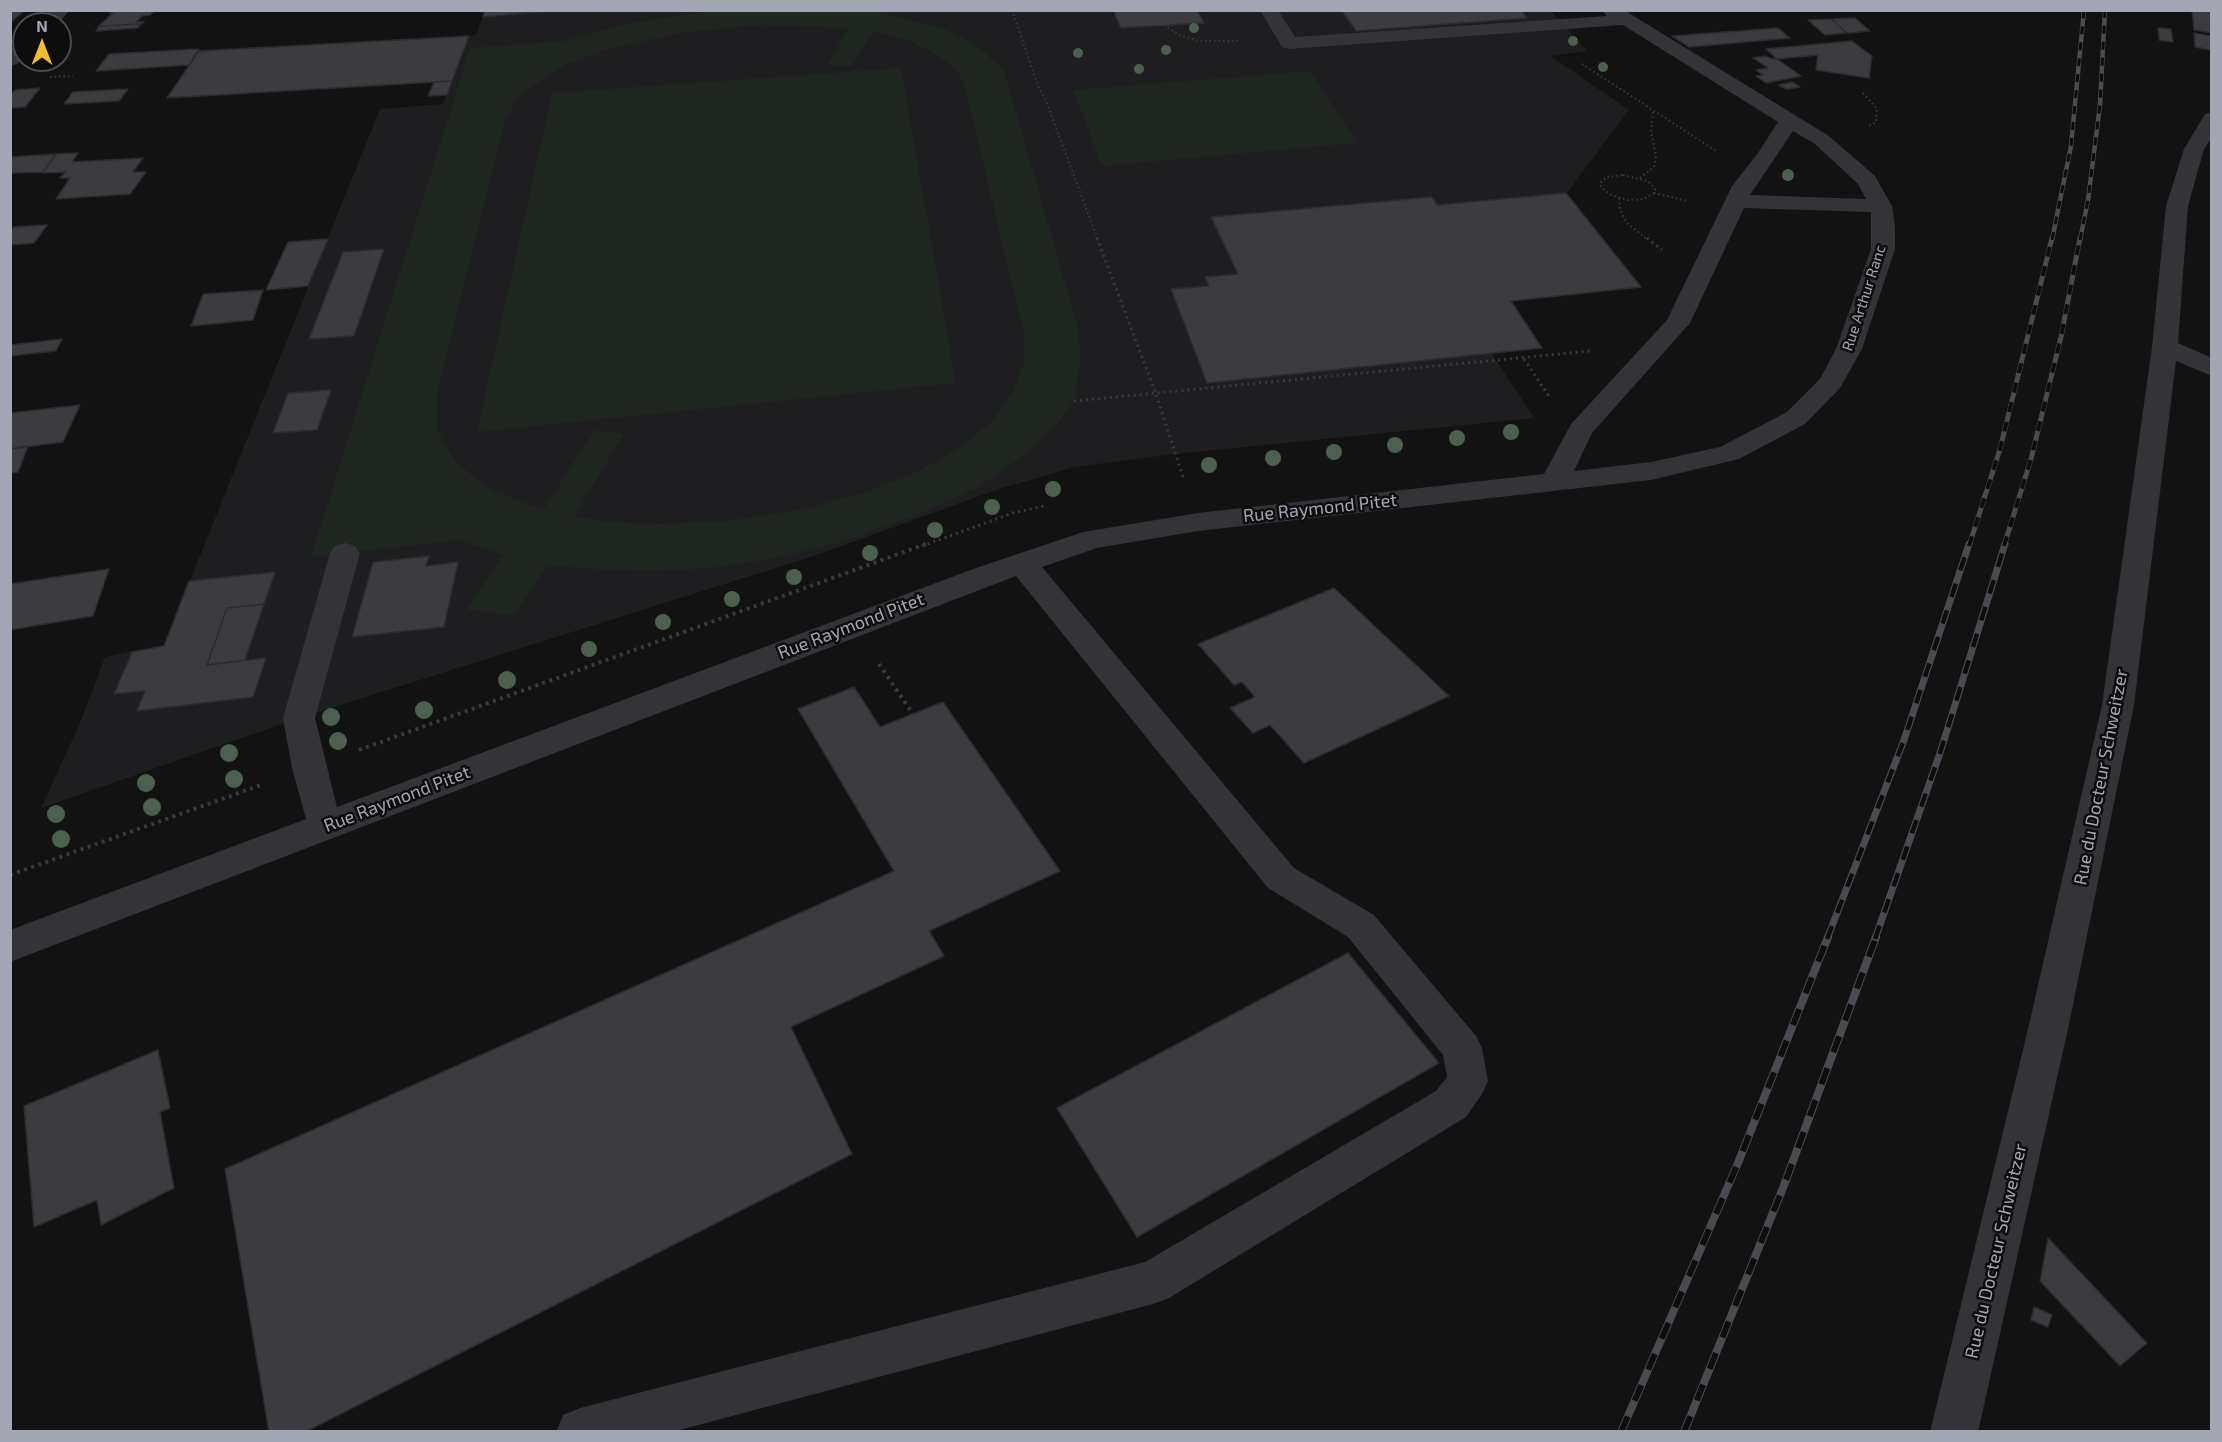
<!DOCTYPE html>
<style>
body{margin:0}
#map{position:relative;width:2222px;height:1442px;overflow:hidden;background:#121213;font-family:"Exo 2",sans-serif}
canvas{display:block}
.frame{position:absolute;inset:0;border:12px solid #a3a7b4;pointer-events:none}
.north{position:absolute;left:12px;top:12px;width:60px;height:60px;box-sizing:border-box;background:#0d0d0e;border:2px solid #494b50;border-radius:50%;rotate:0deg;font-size:16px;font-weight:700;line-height:24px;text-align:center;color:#a3a7b4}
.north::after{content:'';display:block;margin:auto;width:21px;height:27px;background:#f2be2b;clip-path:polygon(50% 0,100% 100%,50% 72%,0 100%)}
</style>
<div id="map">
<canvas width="2222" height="1442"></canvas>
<div class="frame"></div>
<div class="north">N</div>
</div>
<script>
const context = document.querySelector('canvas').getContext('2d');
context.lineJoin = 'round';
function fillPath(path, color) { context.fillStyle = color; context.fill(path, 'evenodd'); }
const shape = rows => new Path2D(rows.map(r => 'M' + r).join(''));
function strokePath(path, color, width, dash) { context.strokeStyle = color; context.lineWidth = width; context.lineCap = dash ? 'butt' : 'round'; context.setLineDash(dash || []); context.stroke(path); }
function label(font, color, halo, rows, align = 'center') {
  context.font = font + ' "Exo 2",sans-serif'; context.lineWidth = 5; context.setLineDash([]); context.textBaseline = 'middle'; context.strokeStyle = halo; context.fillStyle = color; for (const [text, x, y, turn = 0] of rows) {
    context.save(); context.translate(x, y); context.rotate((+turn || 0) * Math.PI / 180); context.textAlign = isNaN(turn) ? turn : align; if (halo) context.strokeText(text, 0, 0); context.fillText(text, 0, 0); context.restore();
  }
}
fillPath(shape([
 [485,11,1551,11,1587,51,1551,56,1629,110,1567,193,1641,287,1511,301,1542,348,1492,354,1534,418,1175,454,1075,467,999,489,817,555,299,718,41,808,80,723,105,657,164,645,380,109,443,104,469,36,476,35]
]), '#1e1e20');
fillPath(shape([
 [717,10,888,10,886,15,940,27,963,38,980,48,1004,71,1078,327,1081,356,1074,401,1057,425,1019,459,975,489,914,516,842,542,776,558,712,568,651,571,593,569,547,565,514,615,466,610,503,555,459,540,311,557,470,48,564,41,631,23],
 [761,25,849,28,827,65,852,66,873,32,904,39,926,49,945,61,959,74,964,84,1024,334,1024,362,1014,391,993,420,960,448,915,473,861,494,804,509,727,521,657,524,607,522,574,516,624,434,595,430,543,510,489,489,456,462,437,430,437,394,506,117,520,96,542,79,568,64,603,51,679,33],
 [901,68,956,383,477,432,552,93],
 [1310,71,1357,143,1102,166,1073,90]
]), '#1e261f');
const building = shape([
 [10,10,25,10,10,23,10,10],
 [112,10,155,10,150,15,142,16,136,22,144,22,141,24,99,26,113,13,110,13,112,10],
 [485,10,558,10,483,17,485,10],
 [1113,10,1197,10,1204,23,1121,28,1113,10],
 [1521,10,1527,18,1356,31,1342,11,1521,10],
 [2192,10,2212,10,2212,33,2194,30,2192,10],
 [1855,18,1870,31,1847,33,1831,19,1855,18],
 [1831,19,1847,33,1825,35,1808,20,1831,19],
 [141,24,138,28,96,31,99,26,141,24],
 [1778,28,1790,38,1689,47,1672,36,1778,28],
 [2158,28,2171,29,2173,42,2159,40,2158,28],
 [2194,33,2211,36,2211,50,2195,47,2194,33],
 [469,36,452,81,167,98,199,51,469,36],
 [1852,41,1872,56,1869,78,1816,70,1818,55,1777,59,1766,49,1852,41],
 [199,49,189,65,96,71,109,54,199,49],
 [1765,56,1772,59,1777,59,1801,76,1766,83,1756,76,1763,75,1756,70,1768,68,1753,58,1765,56],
 [452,81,447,95,428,96,434,82,452,81],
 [1792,82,1800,87,1787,89,1778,85,1792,82],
 [40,88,25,107,10,108,10,95,15,90,40,88],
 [128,89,119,101,64,104,73,92,128,89],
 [78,153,72,162,143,158,133,172,146,172,130,194,56,199,70,178,60,178,66,172,42,173,56,154,78,153],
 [56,154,43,172,10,173,11,157,56,154],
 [1566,193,1641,287,1511,301,1542,348,1207,383,1171,289,1209,286,1205,277,1238,274,1211,217,1432,197,1437,205,1566,193],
 [47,225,34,243,10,245,10,231,14,227,47,225],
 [328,239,308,286,266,290,288,242,328,239],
 [384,249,354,336,309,339,343,252,384,249],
 [263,290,253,320,191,326,203,294,263,290],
 [62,339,56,351,10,356,10,345,62,339],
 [331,390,317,430,273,433,288,393,331,390],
 [80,405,63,442,10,449,10,413,80,405],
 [28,446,18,472,10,473,10,449,28,446],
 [429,556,426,566,458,562,444,627,352,637,373,562,429,556],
 [109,569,93,616,10,630,10,584,109,569],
 [275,572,264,604,227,608,207,665,266,658,253,697,137,711,145,691,114,694,132,652,164,646,189,581,275,572],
 [1334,588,1449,696,1304,763,1270,725,1253,733,1230,708,1255,697,1242,682,1234,685,1198,644,1334,588],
 [264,604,245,660,207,665,227,608,264,604],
 [854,687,880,727,943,702,1060,871,929,931,944,956,791,1027,852,1154,305,1432,269,1432,225,1169,894,871,798,709,854,687],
 [1348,953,1439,1063,1137,1237,1057,1108,1348,953],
 [158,1050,170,1108,160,1112,174,1188,101,1225,97,1200,34,1227,24,1106,158,1050],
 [2048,1238,2147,1343,2120,1366,2040,1281,2048,1238],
 [2034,1307,2052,1315,2048,1327,2031,1320,2034,1307]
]);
fillPath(building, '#3c3c40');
strokePath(building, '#2c2c2f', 1.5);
strokePath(shape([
 [1012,10,1038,86,1046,101,1098,240],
 [1164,25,1179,35,1199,41,1239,41],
 [1582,64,1716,151],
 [50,77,73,76],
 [1863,93,1877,109,1876,122,1869,126],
 [1623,175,1648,181,1655,189,1654,193,1644,199,1628,200,1611,195,1601,187,1600,183,1607,177,1623,175],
 [1640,178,1654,167,1656,156,1651,131,1653,112],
 [1654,193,1688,201],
 [1619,198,1620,210,1627,223,1648,240]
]), '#393a3f', 2, [1.5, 3]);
strokePath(shape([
 [1097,238,1156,394,1184,480],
 [1647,238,1662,250],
 [1524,359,1550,398],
 [1074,401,1590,351],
 [922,546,1013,513,1044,506]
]), '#393a3f', 3, [2, 4]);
strokePath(shape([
 [879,664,913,714],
 [359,750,926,544],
 [10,875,261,785]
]), '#393a3f', 4, [3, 4.5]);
fillPath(shape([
 [50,10,70,10,57,24,38,24,50,10],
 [1260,10,1278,10,1295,37,1607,16,1602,10,1624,10,1829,136,1875,176,1892,206,1895,227,1895,249,1862,349,1840,388,1805,424,1739,459,1651,480,1198,531,1097,548,1042,567,1294,868,1374,915,1476,1036,1482,1048,1488,1081,1482,1094,1466,1117,1169,1298,1153,1304,672,1432,556,1432,563,1415,580,1408,1145,1262,1436,1091,1447,1077,1443,1055,1348,937,1268,888,1016,576,10,962,10,930,306,819,292,768,283,718,330,553,335,546,345,543,355,546,360,553,315,718,337,807,976,568,1083,532,1198,513,1544,474,1571,424,1667,320,1732,186,1758,153,1778,122,1623,25,1289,49,1282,47,1260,10],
 [1793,131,1815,144,1858,184,1866,199,1750,195,1793,131],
 [1744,208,1871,212,1871,249,1836,349,1820,379,1787,412,1720,447,1651,462,1574,471,1592,433,1690,323,1744,208],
 [24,41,24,57,17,64,10,66,10,49,17,43,24,41],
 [2212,112,2212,137,2204,149,2188,206,2178,343,2212,358,2212,376,2176,361,2134,705,2068,1029,1978,1432,1930,1432,2028,1029,2102,705,2152,347,2166,206,2184,149,2205,114,2212,112]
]), '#333338');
const railFar3 = shape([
 [2052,240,2071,146,2084,10],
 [2080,240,2088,200,2100,105,2105,10]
]);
const railFar2 = shape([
 [1969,546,2000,449,2052,238],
 [2004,546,2031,459,2061,337,2080,238]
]);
const railFar1 = shape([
 [1827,939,1904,740,1969,544],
 [1875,939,1940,753,2005,544]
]);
const rail = shape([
 [1621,1432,1738,1163,1828,937],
 [1684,1432,1783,1188,1876,937]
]);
strokePath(railFar3, '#4a4b51', 4.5);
strokePath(railFar2, '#4a4b51', 5);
strokePath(railFar1, '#4a4b51', 7);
strokePath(rail, '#4a4b51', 8);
strokePath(railFar3, '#0d0d0e', 3, [8]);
strokePath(railFar2, '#0d0d0e', 4, [10]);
strokePath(railFar1, '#0d0d0e', 4.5, [14]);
strokePath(rail, '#0d0d0e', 6, [17]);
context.fillStyle = '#4b604e';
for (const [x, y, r] of [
 [1194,28,5],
 [1573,41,5],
 [1166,50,5],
 [1078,53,5],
 [1603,67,5],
 [1139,69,5],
 [1788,175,6],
 [1511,432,8],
 [1457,438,8],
 [1395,445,8],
 [1334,452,8],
 [1273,458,8],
 [1209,465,8],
 [1053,489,8],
 [992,507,8],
 [935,530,8],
 [870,553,8],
 [794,577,8],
 [732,599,8],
 [663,622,8],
 [589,649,8],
 [507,680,9],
 [424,710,9],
 [331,717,9],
 [338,741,9],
 [229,753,9],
 [234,779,9],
 [146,783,9],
 [152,807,9],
 [56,814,9],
 [61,839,9]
]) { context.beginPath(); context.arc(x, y, r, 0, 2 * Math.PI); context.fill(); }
label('15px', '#a3a7b4', '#0d0d0e', [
 ["Rue Arthur Ranc",1864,298,-72]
]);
label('18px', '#a3a7b4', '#0d0d0e', [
 ["Rue Raymond Pitet",1320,508,-6],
 ["Rue Raymond Pitet",851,626,-21],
 ["Rue du Docteur Schweitzer",2101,777,-79],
 ["Rue Raymond Pitet",397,799,-21],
 ["Rue du Docteur Schweitzer",1996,1251,-77]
]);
</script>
